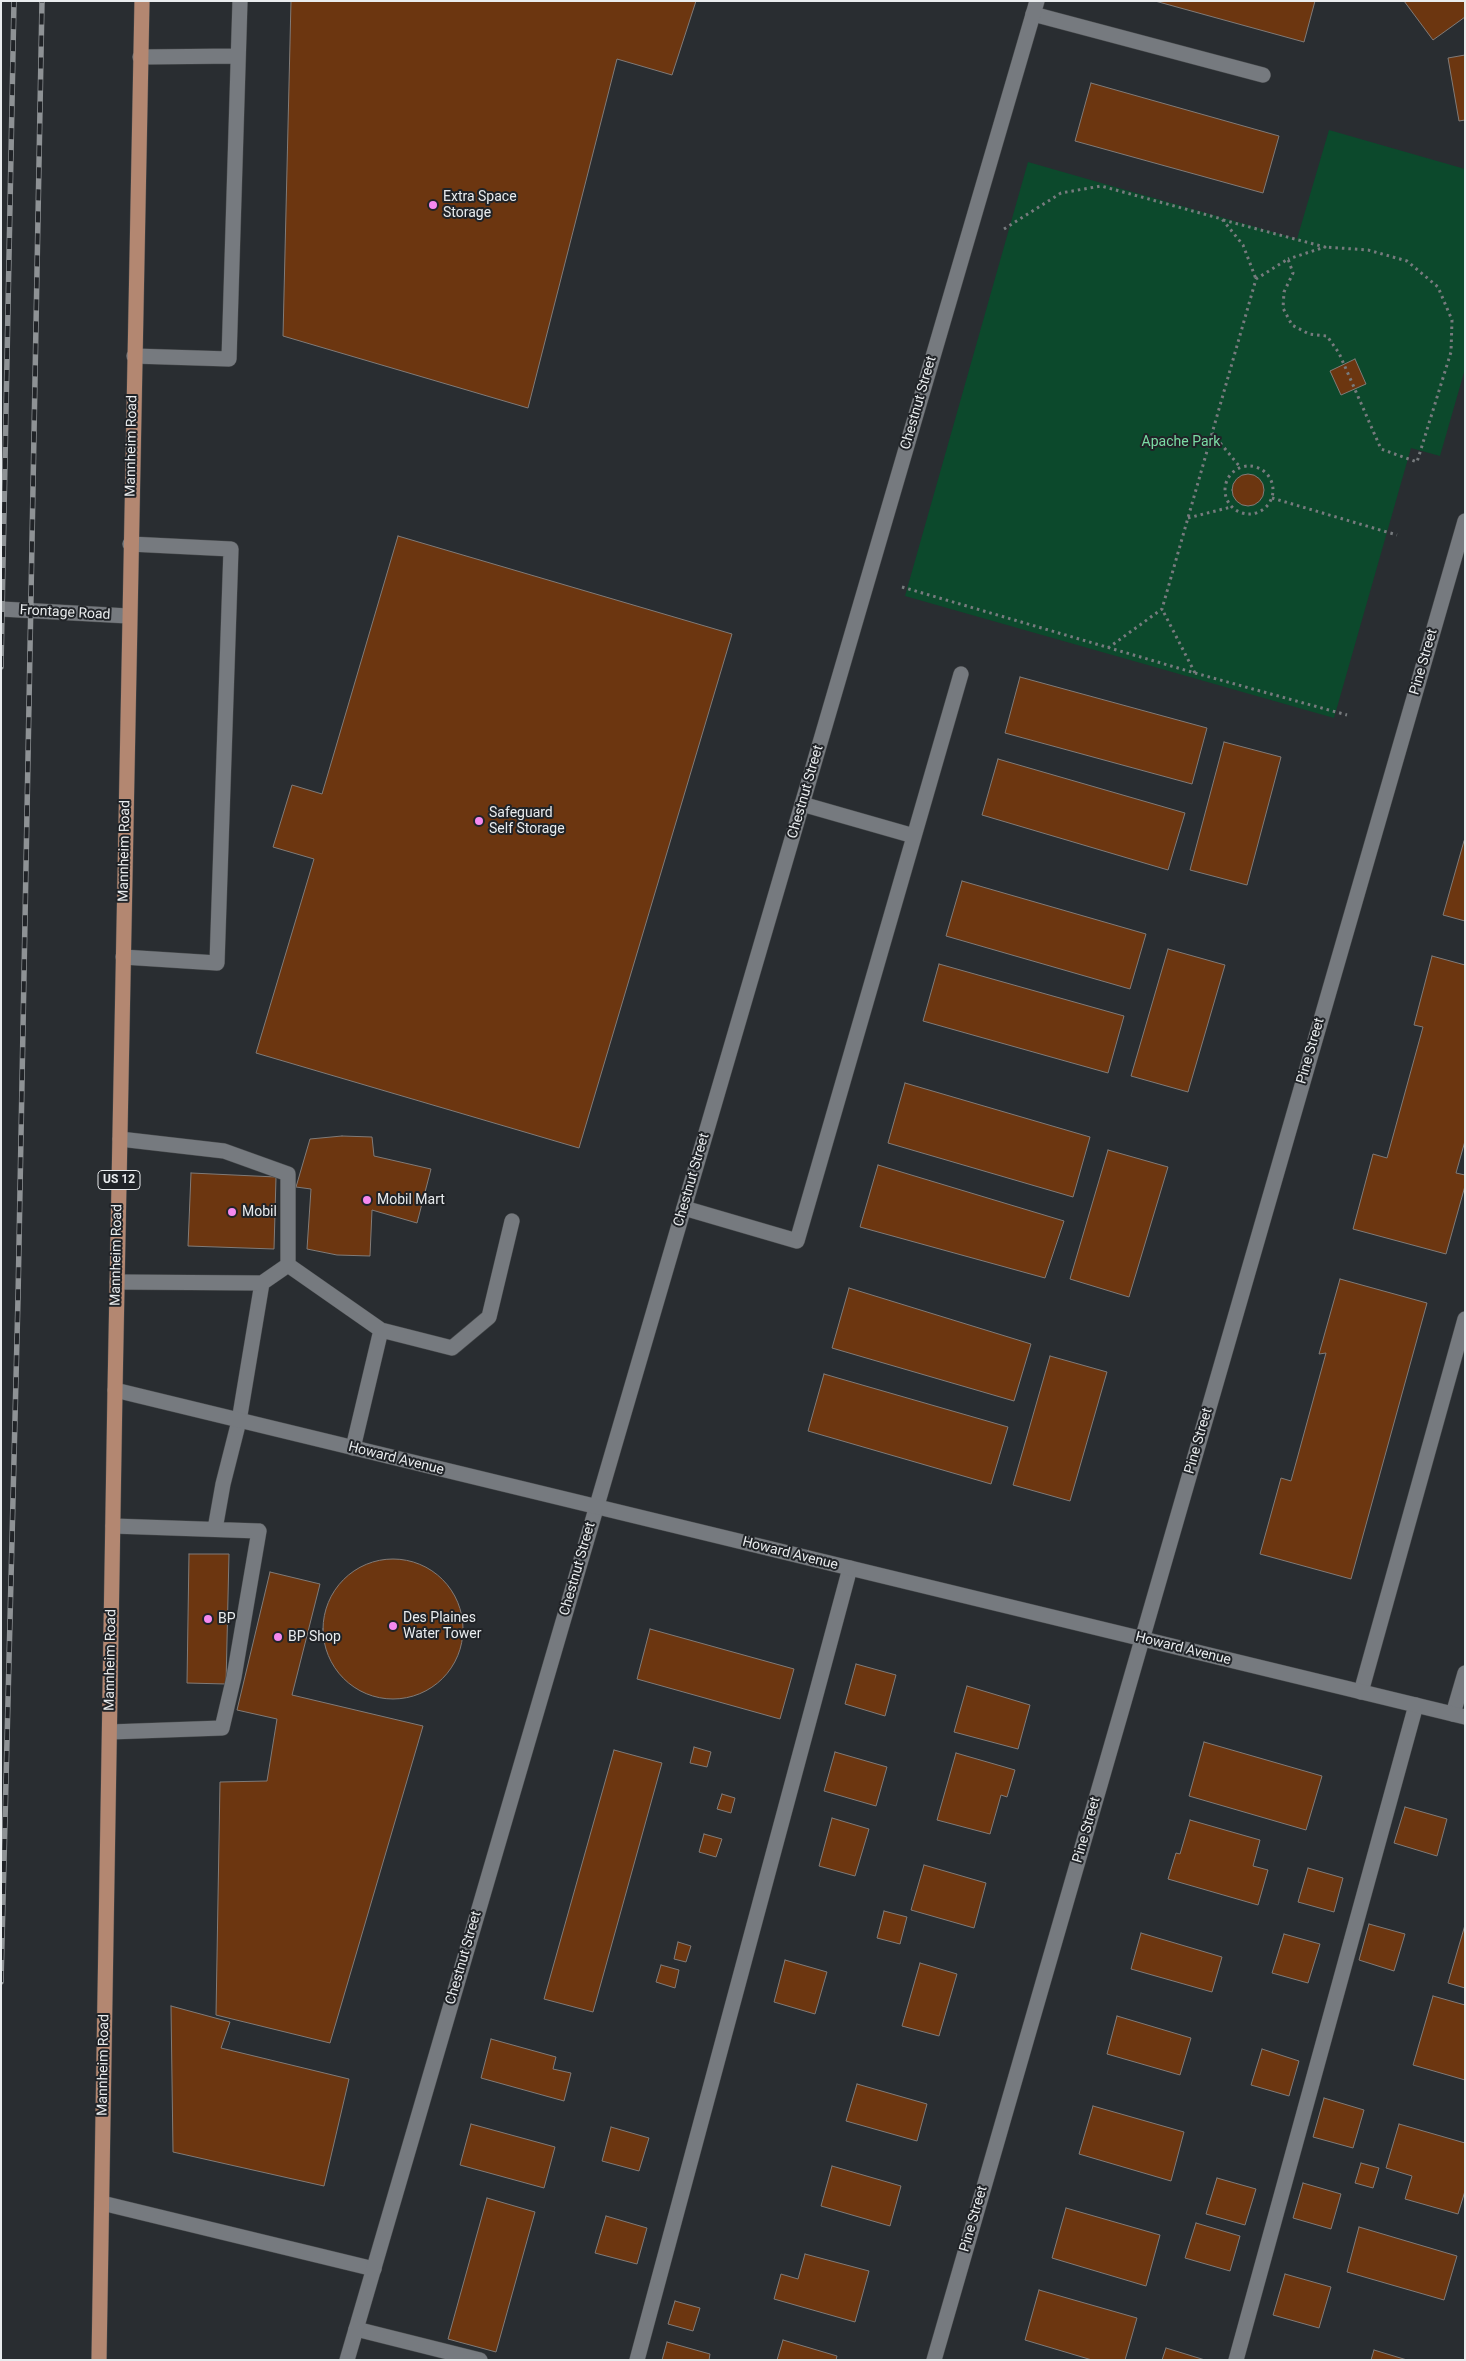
<!DOCTYPE html>
<style>
body{margin:0}
#map{position:relative;width:1466px;height:2361px;overflow:hidden;background:#292d31;font-family:Roboto,sans-serif}
canvas{display:block}
.frame{position:absolute;inset:0;border:2px solid #e9ecee;pointer-events:none}
</style>
<div id="map">
<canvas width="1466" height="2361"></canvas>
<div class="frame"></div>
</div>
<script>
const context = document.querySelector('canvas').getContext('2d');
context.lineJoin = 'round';
function fillPath(path, color) { context.fillStyle = color; context.fill(path, 'evenodd'); }
const shape = rows => new Path2D(rows.map(r => 'M' + r).join(''));
function strokePath(path, color, width, dash) { context.strokeStyle = color; context.lineWidth = width; context.lineCap = dash ? 'butt' : 'round'; context.setLineDash(dash || []); context.stroke(path); }
function label(font, color, halo, rows, align = 'center') {
  context.font = font + ' Roboto,sans-serif'; context.lineWidth = 4; context.setLineDash([]); context.textBaseline = 'middle'; context.strokeStyle = halo; context.fillStyle = color; for (const [text, x, y, turn = 0] of rows) {
    context.save(); context.translate(x, y); context.rotate((+turn || 0) * Math.PI / 180); context.textAlign = isNaN(turn) ? turn : align; if (halo) context.strokeText(text, 0, 0); context.fillText(text, 0, 0); context.restore();
  }
}
fillPath(shape([
 [1329,130,1465,169,1465,369,1440,456,1411,448,1334,718,905,596,1028,162,1297,239]
]), '#0c492c');
const building = shape([
 [291,1,696,1,672,75,617,59,528,408,283,336,291,1],
 [1155,1,1315,1,1304,42,1155,1],
 [1404,1,1465,1,1465,17,1433,40,1404,1],
 [1465,55,1465,120,1459,121,1448,58,1465,55],
 [1091,83,1279,136,1263,193,1075,141,1091,83],
 [1355,359,1366,384,1341,395,1330,371,1355,359],
 '1232 490a16 16 0 1 1 32 0a16 16 0 1 1-32 0Z',
 [398,536,732,634,579,1148,256,1053,314,859,273,847,292,785,322,794,398,536],
 [1020,677,1207,728,1192,784,1005,733,1020,677],
 [1224,742,1281,757,1247,885,1190,870,1224,742],
 [998,759,1185,813,1168,870,982,815,998,759],
 [1464,841,1465,841,1465,921,1443,915,1464,841],
 [962,881,1146,934,1130,989,946,936,962,881],
 [1168,949,1225,965,1188,1092,1131,1076,1168,949],
 [1432,956,1465,965,1465,1141,1456,1173,1465,1175,1465,1186,1446,1254,1353,1229,1373,1154,1387,1158,1423,1027,1414,1025,1432,956],
 [939,964,1124,1016,1108,1073,923,1021,939,964],
 [905,1083,1090,1137,1073,1197,888,1143,905,1083],
 [342,1136,372,1137,374,1156,431,1169,417,1223,372,1210,370,1256,337,1255,307,1249,311,1189,296,1187,310,1139,342,1136],
 [1108,1150,1168,1167,1129,1297,1070,1279,1108,1150],
 [878,1165,1064,1221,1045,1278,860,1227,878,1165],
 [191,1173,276,1177,274,1249,188,1246,191,1173],
 [1340,1279,1427,1303,1351,1579,1260,1554,1281,1478,1291,1481,1326,1353,1319,1354,1340,1279],
 [849,1288,1031,1344,1014,1401,832,1348,849,1288],
 [1050,1356,1107,1372,1070,1501,1013,1485,1050,1356],
 [824,1374,1008,1427,991,1484,808,1431,824,1374],
 [189,1554,229,1554,226,1684,187,1683,189,1554],
 '323 1629a70 70 0 1 1 140 0a70 70 0 1 1-140 0Z',
 [270,1572,320,1584,292,1695,423,1726,330,2043,216,2015,220,1782,267,1781,277,1719,237,1710,270,1572],
 [650,1629,794,1669,780,1719,637,1679,650,1629],
 [856,1664,896,1675,885,1716,845,1704,856,1664],
 [967,1686,1030,1705,1018,1749,954,1732,967,1686],
 [1204,1742,1322,1776,1306,1830,1189,1796,1204,1742],
 [694,1747,711,1752,707,1767,690,1763,694,1747],
 [614,1750,662,1763,593,2012,544,1999,614,1750],
 [835,1752,887,1767,876,1806,824,1791,835,1752],
 [956,1753,1015,1770,1007,1797,1001,1795,990,1834,937,1820,956,1753],
 [722,1794,735,1798,731,1813,717,1809,722,1794],
 [1405,1807,1447,1819,1437,1856,1394,1843,1405,1807],
 [832,1818,869,1829,855,1876,819,1866,832,1818],
 [1190,1820,1260,1840,1253,1866,1268,1870,1258,1905,1168,1879,1176,1853,1180,1854,1190,1820],
 [704,1834,722,1839,716,1857,699,1852,704,1834],
 [924,1865,986,1883,974,1928,911,1910,924,1865],
 [1308,1868,1343,1878,1334,1912,1298,1902,1308,1868],
 [884,1911,907,1917,900,1944,877,1938,884,1911],
 [1369,1924,1405,1934,1394,1971,1359,1960,1369,1924],
 [1465,1925,1465,1988,1448,1983,1465,1925],
 [1141,1933,1222,1957,1212,1992,1131,1969,1141,1933],
 [1284,1934,1320,1944,1308,1983,1272,1973,1284,1934],
 [678,1942,691,1946,686,1962,674,1959,678,1942],
 [785,1960,827,1972,815,2014,774,2002,785,1960],
 [920,1963,957,1974,939,2036,902,2026,920,1963],
 [661,1965,679,1970,675,1988,656,1982,661,1965],
 [1433,1996,1465,2005,1465,2080,1413,2065,1433,1996],
 [171,2006,230,2022,221,2048,349,2079,324,2186,173,2152,171,2006],
 [1117,2016,1191,2038,1180,2075,1107,2054,1117,2016],
 [491,2039,556,2057,553,2069,571,2073,564,2101,481,2078,491,2039],
 [1262,2049,1299,2061,1289,2096,1251,2085,1262,2049],
 [857,2084,927,2104,917,2141,846,2121,857,2084],
 [1324,2098,1364,2110,1353,2148,1313,2137,1324,2098],
 [1093,2106,1184,2132,1171,2181,1079,2154,1093,2106],
 [471,2124,555,2147,544,2188,460,2165,471,2124],
 [1399,2124,1465,2143,1465,2191,1458,2214,1405,2199,1412,2176,1386,2168,1399,2124],
 [611,2127,649,2138,639,2171,602,2161,611,2127],
 [1361,2163,1379,2168,1373,2188,1355,2183,1361,2163],
 [832,2166,901,2186,890,2226,821,2206,832,2166],
 [1217,2178,1256,2189,1245,2225,1206,2214,1217,2178],
 [1303,2183,1341,2194,1331,2229,1293,2218,1303,2183],
 [487,2198,535,2212,496,2352,448,2339,487,2198],
 [1066,2208,1160,2235,1146,2286,1052,2258,1066,2208],
 [606,2216,647,2228,637,2264,595,2253,606,2216],
 [1196,2223,1240,2236,1230,2271,1185,2258,1196,2223],
 [1359,2227,1457,2256,1444,2300,1347,2272,1359,2227],
 [805,2254,869,2271,855,2322,774,2299,781,2274,798,2279,805,2254],
 [1285,2274,1331,2287,1319,2328,1273,2315,1285,2274],
 [1039,2290,1137,2318,1125,2360,1092,2360,1025,2340,1039,2290],
 [675,2301,700,2308,693,2331,668,2324,675,2301],
 [783,2340,837,2356,836,2360,777,2360,783,2340],
 [667,2342,710,2354,709,2360,662,2360,667,2342],
 [1166,2348,1205,2360,1162,2360,1166,2348],
 [1374,2350,1407,2360,1371,2360,1374,2350]
]);
fillPath(building, '#6c3610');
strokePath(building, '#807b78', 1);
const lane = shape([
 [1033,14,1263,75],
 [140,57,238,56],
 [134,356,229,359,240,1],
 [802,804,914,836],
 [123,957,217,963,231,549,130,544],
 [120,1139,224,1151,288,1174,288,1265,262,1283],
 [684,1208,797,1241,961,674],
 [288,1265,381,1330,452,1348,489,1317,512,1221],
 [117,1282,262,1283,239,1421,223,1484,215,1529],
 [353,1448,381,1330],
 [1361,1692,1465,1319],
 [1453,1714,1465,1673],
 [110,1732,222,1728,234,1677,259,1531,113,1526],
 [102,2203,374,2269],
 [356,2329,480,2360],
 [637,2360,850,1568],
 [1236,2360,1416,1705]
]);
const street = shape([
 [1,609,128,616],
 [347,2360,1037,1],
 [934,2360,1465,521]
]);
const secondary = shape([
 [115,1390,1465,1717]
]);
const primary = shape([
 [99,2360,115,1390,142,1]
]);
strokePath(lane, '#46494b', 16);
strokePath(street, '#46494b', 16);
strokePath(secondary, '#46494b', 16);
strokePath(primary, '#46494b', 16);
strokePath(shape([
 [1223,220,1325,247,1288,259],
 [1004,229,1061,193,1101,186,1222,219,1243,245,1256,279],
 [1212,433,1240,467],
 '1225 490a24 24 0 1 1 48 0a24 24 0 1 1-48 0Z',
 [1272,498,1397,535],
 [1188,518,1231,507],
 [902,587,1195,673,1162,609],
 [1108,648,1162,609,1256,279,1288,259,1293,273,1284,292,1283,308,1292,325,1309,334,1327,336,1339,353,1381,449,1417,462,1451,352,1452,320,1438,287,1407,261,1368,250,1325,247],
 [1195,673,1347,715]
]), '#777b7e', 3, [2.5, 4]);
strokePath(lane, '#767a7f', 15);
strokePath(street, '#767a7f', 15);
strokePath(secondary, '#767a7f', 15);
strokePath(primary, '#b38771', 15);
const rail = shape([
 [1,667,14,1],
 [1,1982,18,1298,42,1]
]);
strokePath(rail, '#8e9295', 5.5);
strokePath(rail, '#202327', 4, [11]);
for (const [x, y, r, color] of [
 [433,205,5,"#f589ef"],
 [479,821,5,"#f589ef"],
 [367,1200,5,"#f589ef"],
 [232,1212,5,"#f589ef"],
 [208,1619,5,"#f589ef"],
 [393,1626,5,"#f589ef"],
 [278,1637,5,"#f589ef"]
]) { const dot = new Path2D(); dot.arc(x, y, r, 0, 2 * Math.PI); context.fillStyle = color; context.fill(dot); strokePath(dot, '#202327', 2); }
for (const [x, y, w] of [
 [119,1180,42]
]) { const box = new Path2D(); box.roundRect(x - w / 2, y - 9.5, w, 19, 4); context.fillStyle = '#202327'; context.fill(box); strokePath(box, '#e9ecee', 1); }
label('bold 12px', '#e9ecee', null, [
 ["US 12",119,1180]
]);
label('14px', '#e9ecee', '#202327', [
 ["Extra Space",443,197],
 ["Storage",443,213],
 ["Safeguard",489,813],
 ["Self Storage",489,829],
 ["Mobil Mart",377,1200],
 ["Mobil",242,1212],
 ["Des Plaines",403,1618],
 ["Water Tower",403,1634],
 ["BP",218,1619],
 ["BP Shop",288,1637]
], 'left');
label('14px', '#e9ecee', '#202327', [
 ["Chestnut Street",919,403,-74],
 ["Mannheim Road",132,446,-89],
 ["Frontage Road",65,613,3],
 ["Pine Street",1424,662,-74],
 ["Chestnut Street",806,792,-74],
 ["Mannheim Road",125,851,-89],
 ["Pine Street",1311,1051,-74],
 ["Chestnut Street",692,1180,-74],
 ["Mannheim Road",117,1255,-89],
 ["Pine Street",1199,1441,-74],
 ["Howard Avenue",396,1459,14],
 ["Howard Avenue",790,1554,14],
 ["Chestnut Street",578,1569,-74],
 ["Howard Avenue",1183,1649,14],
 ["Mannheim Road",111,1660,-89],
 ["Pine Street",1087,1830,-74],
 ["Chestnut Street",464,1958,-74],
 ["Mannheim Road",104,2065,-89],
 ["Pine Street",974,2219,-74]
]);
label('14px', '#7bdba4', '#202327', [
 ["Apache Park",1181,442]
]);
</script>
